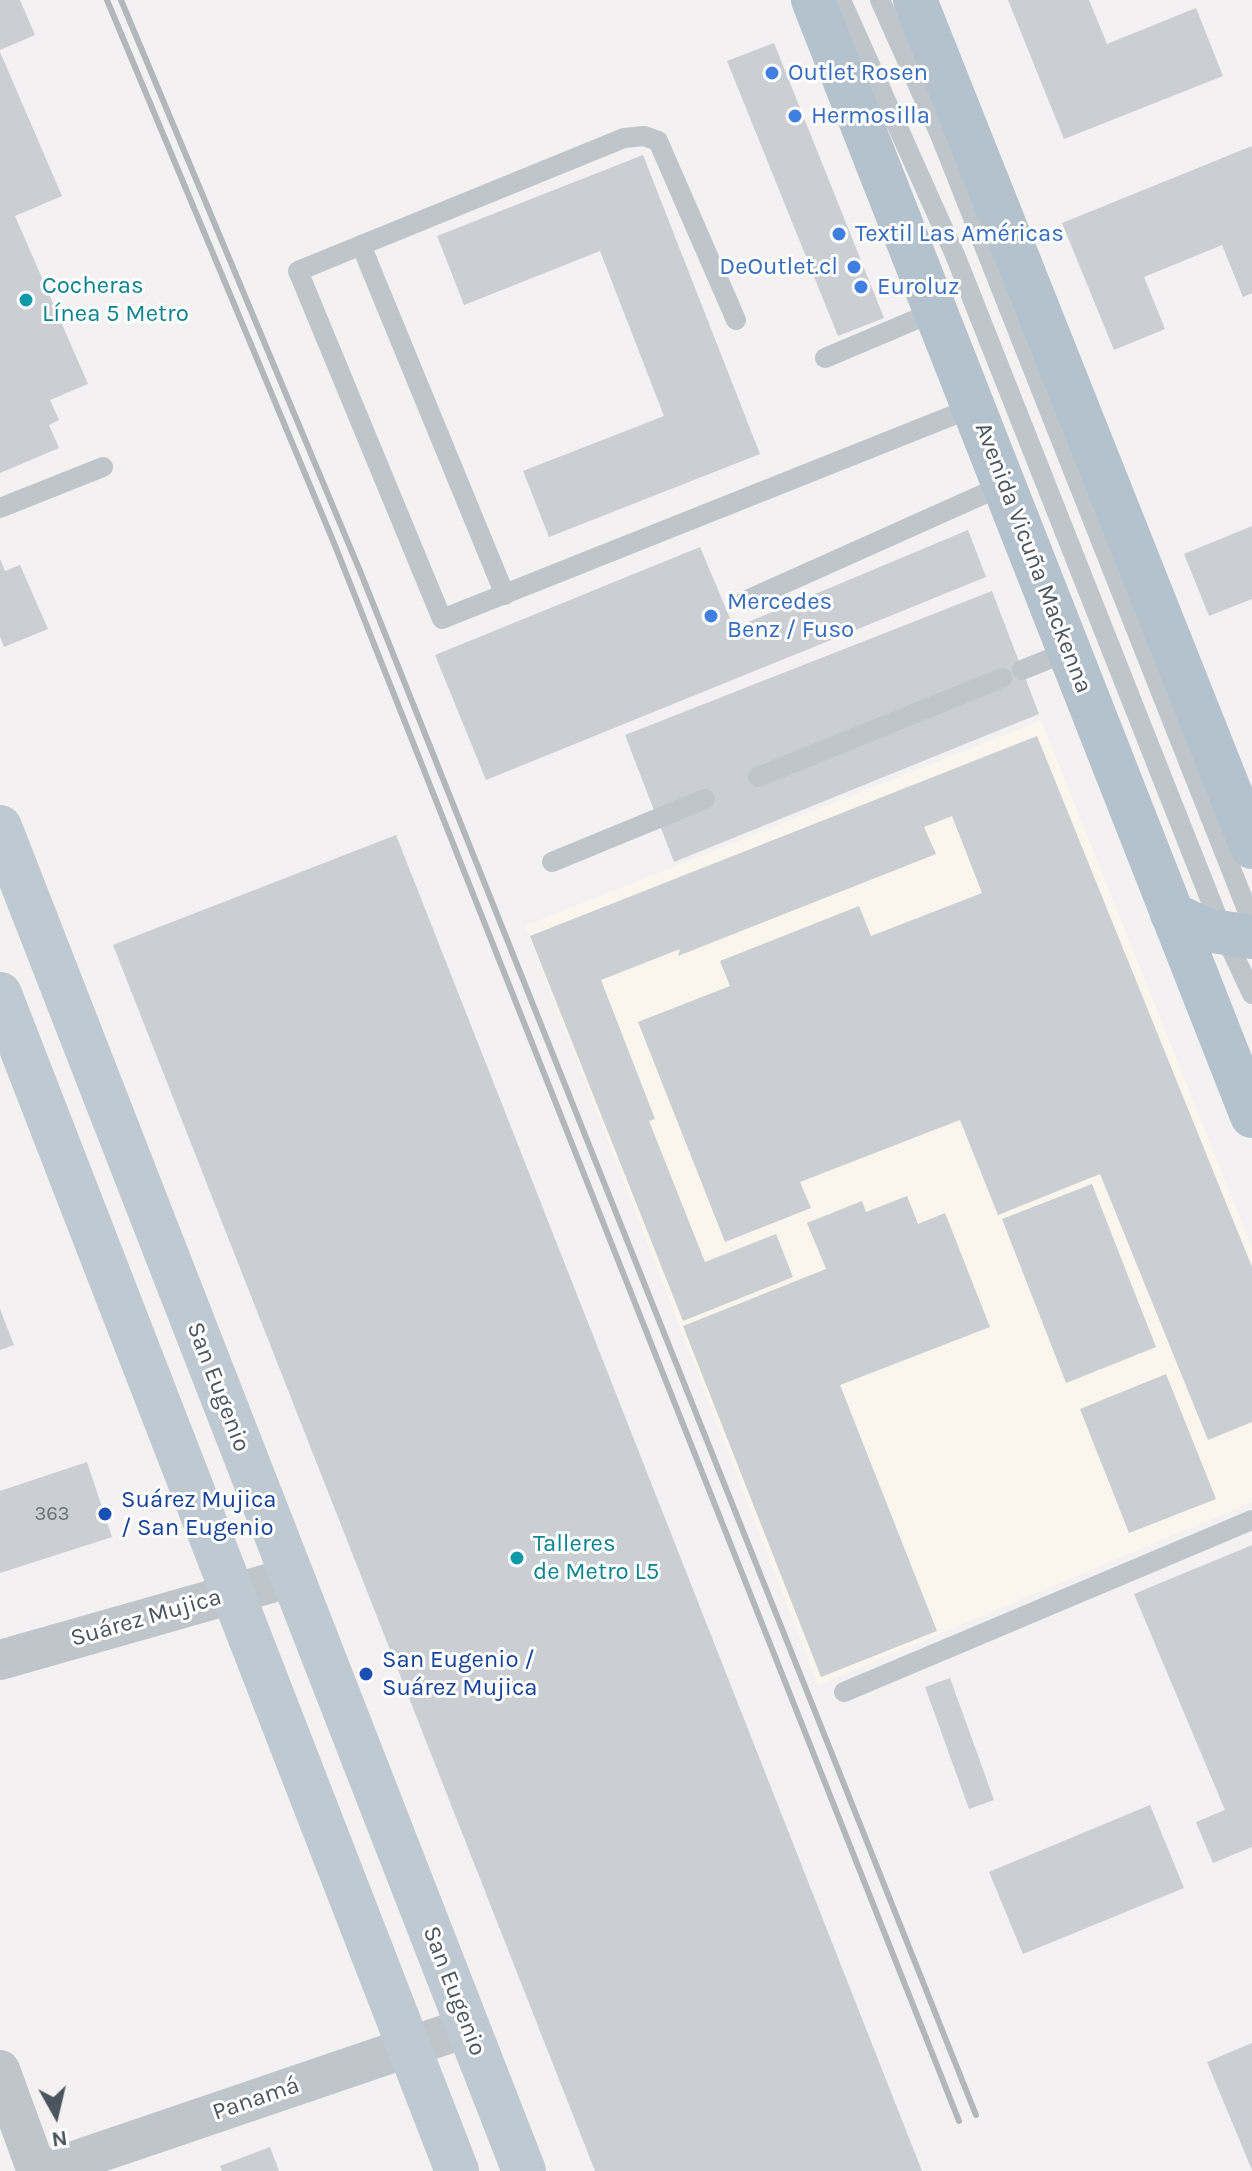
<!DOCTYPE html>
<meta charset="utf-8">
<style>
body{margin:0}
#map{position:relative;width:1252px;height:2171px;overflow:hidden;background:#f3f1f1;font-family:Karla,sans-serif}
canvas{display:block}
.north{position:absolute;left:16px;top:2075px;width:80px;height:80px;-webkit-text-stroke:6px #fff;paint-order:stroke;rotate:172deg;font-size:22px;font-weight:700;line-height:32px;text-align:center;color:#4a555d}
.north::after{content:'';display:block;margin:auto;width:28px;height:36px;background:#4a555d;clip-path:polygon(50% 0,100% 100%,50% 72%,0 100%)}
</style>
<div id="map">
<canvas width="1252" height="2171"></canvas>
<div class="north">N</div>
</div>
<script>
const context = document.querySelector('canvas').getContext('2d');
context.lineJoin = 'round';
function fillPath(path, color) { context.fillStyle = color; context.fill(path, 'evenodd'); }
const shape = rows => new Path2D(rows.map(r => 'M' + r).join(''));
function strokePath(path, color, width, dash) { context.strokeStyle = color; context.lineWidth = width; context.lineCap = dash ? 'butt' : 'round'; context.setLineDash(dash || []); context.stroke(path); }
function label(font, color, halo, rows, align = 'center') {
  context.font = font + ' Karla,sans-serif'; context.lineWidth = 6; context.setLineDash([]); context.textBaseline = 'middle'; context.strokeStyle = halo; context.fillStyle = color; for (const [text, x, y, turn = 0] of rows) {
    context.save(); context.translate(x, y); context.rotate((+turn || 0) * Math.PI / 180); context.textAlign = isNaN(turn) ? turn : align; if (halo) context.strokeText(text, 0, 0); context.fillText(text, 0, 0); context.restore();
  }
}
fillPath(shape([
 [1041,720,1252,1248,1252,1502,818,1685,525,926]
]), '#fbf6ed');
fillPath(shape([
 [0,0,20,0,35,35,0,50],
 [1008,0,1089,0,1107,44,1196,8,1223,76,1064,139],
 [774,43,884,318,838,336,727,61],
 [0,52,62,196,15,216,88,384,50,400,59,420,49,425,59,448,0,473],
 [1252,146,1252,293,1243,297,1222,245,1144,277,1165,329,1114,350,1062,223],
 [643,155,760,454,549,537,523,471,664,416,600,251,464,305,437,236],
 [1252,526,1252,599,1209,616,1184,554],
 [968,530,986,577,486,780,435,655,700,547,734,628],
 [0,559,5,571,20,565,48,629,4,647,0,637],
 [992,591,1039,714,674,862,625,735],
 [1037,736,1252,1267,1252,1422,1208,1440,1100,1174,998,1215,960,1120,800,1182,811,1208,725,1242,638,1022,730,986,720,961,859,906,871,936,982,893,952,816,924,827,936,854,678,956,680,949,601,980,655,1119,649,1121,705,1262,776,1234,793,1277,683,1321,530,936],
 [396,835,922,2171,595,2171,113,945],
 [1092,1184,1156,1347,1066,1383,1002,1219],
 [907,1196,918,1224,945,1213,990,1327,840,1385,937,1631,821,1677,683,1326,826,1269,807,1223,862,1201,866,1212],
 [0,1309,14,1345,0,1350],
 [1166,1374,1216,1499,1129,1533,1080,1409],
 [87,1462,112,1537,0,1573,0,1491],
 [1252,1545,1252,1847,1213,1863,1196,1822,1225,1810,1134,1594],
 [950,1678,994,1800,969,1809,925,1687],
 [1150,1805,1184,1888,1023,1954,989,1872],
 [1252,2043,1252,2170,1207,2062],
 [270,2147,279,2171,222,2171,220,2166]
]), '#cbced3');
strokePath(shape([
 [841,0,955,255,1224,934,1252,994],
 [880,0,941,137,1252,922],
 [361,245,505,595],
 [736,320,658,141,644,136,624,138,298,271,442,619,974,407],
 [825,358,936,311],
 [0,508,103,467],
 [745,601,1004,485],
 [1022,670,1069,651],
 [758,777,1002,678],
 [552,862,705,799],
 [844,1692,1252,1520]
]), '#bec6cc', 20);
strokePath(shape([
 [0,1660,292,1577],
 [0,2070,37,2171],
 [45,2171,468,2027]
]), '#bec6cc', 40);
strokePath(shape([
 [0,827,524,2171],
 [0,994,457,2171]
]), '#bec9d1', 44);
strokePath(shape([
 [813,0,1252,1116],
 [915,0,1252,847],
 [1172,914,1206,930,1252,937]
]), '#b3c2cd', 44);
strokePath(shape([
 [107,0,334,543,959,2121],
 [121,0,360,571,976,2115]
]), '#b3b7bb', 6);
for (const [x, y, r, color] of [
 [772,73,8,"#3f7fe0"],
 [795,116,8,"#3f7fe0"],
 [839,234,8,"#3f7fe0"],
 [854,267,8,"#3f7fe0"],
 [861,287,8,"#3f7fe0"],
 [26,300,8,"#0f9aa8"],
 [711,616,8,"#3f7fe0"],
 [105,1514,8,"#1a4fb4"],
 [517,1558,8,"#0f9aa8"],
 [366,1674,8,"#1a4fb4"]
]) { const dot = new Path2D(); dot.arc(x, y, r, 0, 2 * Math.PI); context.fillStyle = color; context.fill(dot); strokePath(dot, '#fff', 3); }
label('20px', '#6a737a', null, [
 ["363",52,1514]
]);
label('24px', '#366cbe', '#fff', [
 ["Outlet Rosen",788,73],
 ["Hermosilla",811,116],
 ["Textil Las Américas",855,234],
 ["DeOutlet.cl",838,267,"right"],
 ["Euroluz",877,287],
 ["Mercedes",727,602],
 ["Benz / Fuso",727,630]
], 'left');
label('24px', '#0d838f', '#fff', [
 ["Cocheras",42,286],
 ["Línea 5 Metro",42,314],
 ["Talleres",533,1544],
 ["de Metro L5",533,1572]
], 'left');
label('24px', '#4a555d', '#fff', [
 ["Avenida Vicuña Mackenna",1033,558,69],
 ["San Eugenio",218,1387,69],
 ["Suárez Mujica",146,1618,-16],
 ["San Eugenio",454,1991,69],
 ["Panamá",256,2099,-19]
]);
label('24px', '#164399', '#fff', [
 ["Suárez Mujica",121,1500],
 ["/ San Eugenio",121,1528],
 ["San Eugenio /",382,1660],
 ["Suárez Mujica",382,1688]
], 'left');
</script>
